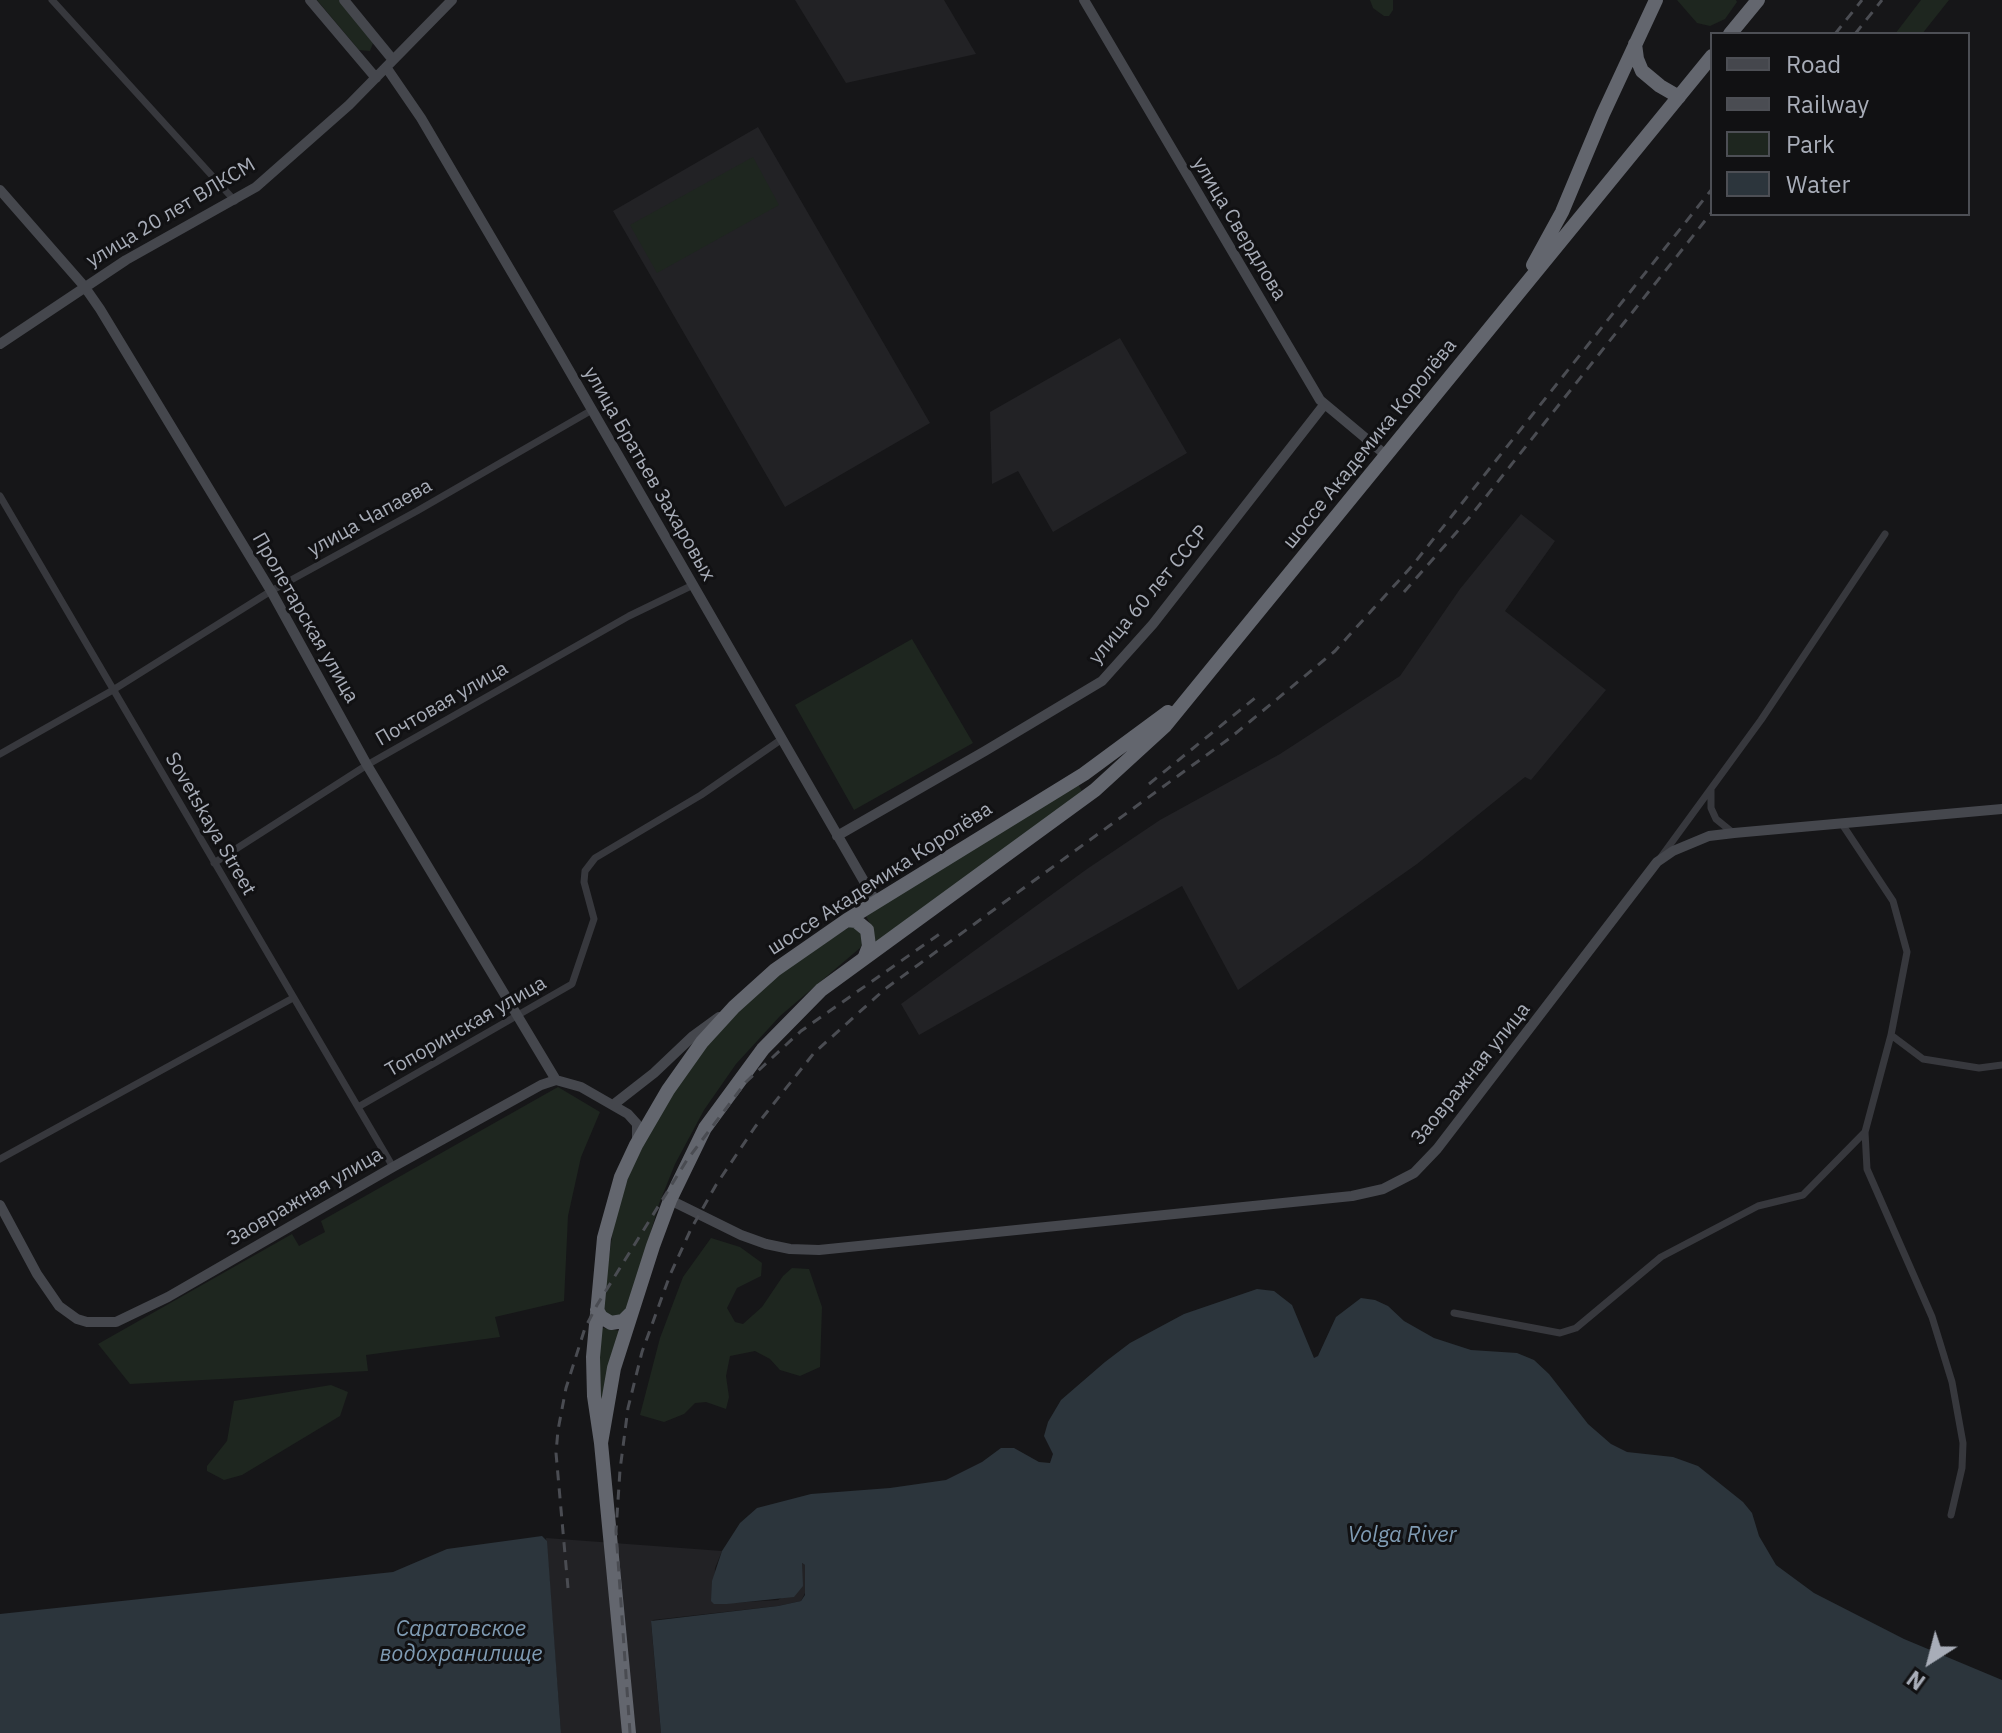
<!DOCTYPE html>
<meta charset="utf-8">
<style>
body{margin:0}
#map{position:relative;width:2002px;height:1733px;overflow:hidden;background:#161618;font-family:"IBM Plex Sans",sans-serif}
canvas{display:block}
.legend{position:absolute;left:1710px;top:32px;width:260px;height:184px;box-sizing:border-box;background:#111113;border:2px solid #4d4f55;margin:0;padding:10px 14px;list-style:none;font-size:24px;color:#a8adb8}
.legend li{display:flex;align-items:center;gap:16px;height:40px}
.legend b{width:40px;border:2px solid #4d4f55}
.north{position:absolute;left:1890px;top:1621px;width:80px;height:80px;-webkit-text-stroke:6px #111113;paint-order:stroke;rotate:216deg;font-size:22px;font-weight:700;line-height:32px;text-align:center;color:#a8adb8}
.north::after{content:'';display:block;margin:auto;width:28px;height:36px;background:#a8adb8;clip-path:polygon(50% 0,100% 100%,50% 72%,0 100%)}
</style>
<div id="map">
<canvas width="2002" height="1733"></canvas>
<ul class="legend">
<li><b style="height:10px;background:#45474d"></b>Road</li>
<li><b style="height:10px;background:#4a4c52"></b>Railway</li>
<li><b style="height:22px;background:#1e261f"></b>Park</li>
<li><b style="height:22px;background:#2c353c"></b>Water</li>
</ul>
<div class="north">N</div>
</div>
<script>
const context = document.querySelector('canvas').getContext('2d');
context.lineJoin = 'round';
function fillPath(path, color) { context.fillStyle = color; context.fill(path, 'evenodd'); }
const shape = rows => new Path2D(rows.map(r => 'M' + r).join(''));
function strokePath(path, color, width, dash) { context.strokeStyle = color; context.lineWidth = width; context.lineCap = dash ? 'butt' : 'round'; context.setLineDash(dash || []); context.stroke(path); }
function label(font, color, halo, rows, align = 'center') {
  context.font = font + ' "IBM Plex Sans",sans-serif'; context.lineWidth = 6; context.setLineDash([]); context.textBaseline = 'middle'; context.strokeStyle = halo; context.fillStyle = color; for (const [text, x, y, turn = 0] of rows) {
    context.save(); context.translate(x, y); context.rotate((+turn || 0) * Math.PI / 180); context.textAlign = isNaN(turn) ? turn : align; if (halo) context.strokeText(text, 0, 0); context.fillText(text, 0, 0); context.restore();
  }
}
fillPath(shape([
 [795,0,944,0,976,54,846,83],
 [758,127,930,423,785,507,613,211],
 [1120,338,1187,453,1053,532,1018,471,992,484,990,412],
 [1521,514,1555,541,1505,611,1606,690,1531,780,1525,777,1417,864,1238,990,1182,886,919,1035,901,1004,1087,869,1160,820,1280,754,1400,676,1460,589],
 [546,1538,722,1551,715,1568,714,1604,778,1600,802,1586,802,1563,805,1565,807,1589,801,1601,778,1606,653,1620,651,1622,661,1733,561,1733]
]), '#222225');
fillPath(shape([
 [317,0,339,0,371,39,373,43,370,51,359,50],
 [1370,0,1393,0,1393,10,1389,16,1384,16,1373,8],
 [1677,0,1736,0,1737,2,1725,19,1710,26,1697,23],
 [1921,0,1949,0,1922,34,1895,34],
 [753,157,779,205,657,273,630,225],
 [912,639,973,743,854,810,795,705],
 [1078,784,1083,793,873,946,871,926,865,914],
 [855,926,863,934,864,941,860,948,780,1016,736,1064,704,1110,675,1164,659,1204,628,1309,616,1318,605,1313,602,1302,616,1211,633,1165,654,1119,708,1043,755,995,791,965,848,928],
 [558,1087,600,1112,581,1157,568,1216,564,1301,495,1317,500,1337,366,1355,368,1371,130,1384,98,1344,292,1234,299,1246,325,1232,321,1221],
 [711,1238,740,1247,762,1263,761,1276,737,1288,727,1308,735,1322,743,1324,762,1307,783,1276,792,1268,809,1269,822,1307,820,1367,800,1376,780,1370,770,1359,755,1351,730,1356,726,1376,729,1397,726,1409,706,1402,695,1403,684,1414,664,1422,640,1415,660,1338,683,1277],
 [598,1327,620,1331,602,1419],
 [331,1385,348,1392,340,1416,242,1475,224,1480,207,1471,207,1466,227,1441,234,1401]
]), '#1e261f');
fillPath(shape([
 [1257,1289,1274,1291,1292,1305,1314,1358,1318,1356,1336,1317,1361,1298,1375,1300,1388,1306,1404,1321,1434,1338,1471,1350,1517,1353,1534,1360,1549,1374,1588,1424,1611,1444,1627,1452,1673,1457,1698,1466,1743,1502,1752,1513,1759,1536,1776,1565,1814,1593,1904,1639,2002,1680,2002,1733,661,1733,651,1621,778,1606,801,1601,805,1595,805,1565,802,1563,803,1586,794,1597,727,1604,714,1604,711,1601,712,1581,722,1551,740,1523,757,1508,811,1494,890,1488,946,1480,982,1462,1001,1448,1014,1448,1039,1462,1050,1463,1053,1454,1044,1436,1048,1422,1061,1400,1105,1362,1130,1343,1184,1314],
 [542,1536,547,1541,561,1733,0,1733,0,1614,393,1572,447,1549]
]), '#2c353c');
strokePath(shape([
 [52,0,235,201],
 [0,496,393,1167],
 [0,754,113,690,271,591,417,511,592,410],
 [1711,790,1711,808,1716,819,1732,832],
 [1842,824,1893,901,1907,952,1891,1035,1865,1132,1867,1169,1932,1317,1952,1382,1963,1443,1962,1468,1951,1515],
 [1661,857,1761,720,1885,534],
 [214,863,367,765,629,616,693,585],
 [1891,1035,1923,1059,1979,1068,2002,1065],
 [358,1107,572,984,594,919,584,882,585,871,595,858,701,795,782,739],
 [0,1159,293,998],
 [1454,1313,1560,1333,1576,1328,1661,1257,1758,1206,1803,1195,1865,1132]
]), '#37383d', 7);
strokePath(shape([
 [310,0,376,78],
 [344,0,393,60],
 [1084,0,1320,400,1387,456],
 [386,67,421,118,558,351,876,902],
 [0,190,84,286,100,309,271,591,367,765,556,1080],
 [0,344,126,260,256,187,349,105,452,0],
 [837,836,985,751,1102,681,1153,624,1324,405],
 [556,1080,581,1087,628,1114,637,1124,637,1140],
 [613,1105,654,1073,693,1036,719,1017],
 [670,1200,741,1235,766,1244,790,1249,819,1250,1352,1196,1383,1189,1414,1173,1437,1149,1657,862,1673,851,1709,836,1734,833,2002,809],
 [0,1205,37,1274,59,1306,77,1319,87,1322,116,1322,168,1297,393,1167,541,1085,556,1080]
]), '#45474d', 10);
strokePath(shape([
 [1730,34,1758,0],
 [1635,44,1637,59,1642,71,1660,86,1679,97],
 [1533,265,1562,212,1603,114,1656,0],
 [847,920,856,921,867,930,869,946,865,956],
 [597,1310,601,1317,611,1323,623,1321,630,1314],
 [601,1443,614,1368,653,1246,670,1200,705,1128,763,1049,821,990,1095,790,1165,726,1712,56],
 [629,1733,601,1443,594,1396,593,1357,604,1238,621,1177,636,1145,668,1090,702,1042,734,1007,775,970,847,920,1084,774,1168,712]
]), '#63666e', 14);
strokePath(shape([
 [1835,34,1862,0],
 [1855,34,1882,0],
 [1404,592,1469,518,1712,212],
 [1149,784,1255,698],
 [568,1588,556,1453,558,1430,566,1388,585,1328,597,1305,687,1160,746,1082,801,1031,941,933],
 [630,1733,616,1531,620,1470,628,1408,642,1352,670,1275,691,1229,716,1185,755,1127,814,1053,885,989,1230,738,1335,651,1412,566,1712,189]
]), '#4a4c52', 3, [10, 8]);
label('20px', '#a8adb8', '#111113', [
 ["улица 20 лет ВЛКСМ",171,213,-31],
 ["улица Свердлова",1239,229,59],
 ["шоссе Академика Королёва",1370,444,-51],
 ["улица Братьев Захаровых",649,474,60],
 ["улица Чапаева",370,518,-29],
 ["улица 60 лет СССР",1149,595,-50],
 ["Пролетарская улица",305,618,60],
 ["Почтовая улица",442,704,-30],
 ["Sovetskaya Street",210,824,60],
 ["шоссе Академика Королёва",880,879,-33],
 ["Топоринская улица",466,1027,-30],
 ["Заовражная улица",1471,1074,-51],
 ["Заовражная улица",305,1197,-30]
]);
label('italic 22px', '#7f9bb3', '#111113', [
 ["Volga River",1402,1536],
 ["Саратовское",461,1630],
 ["водохранилище",461,1655]
]);
</script>
